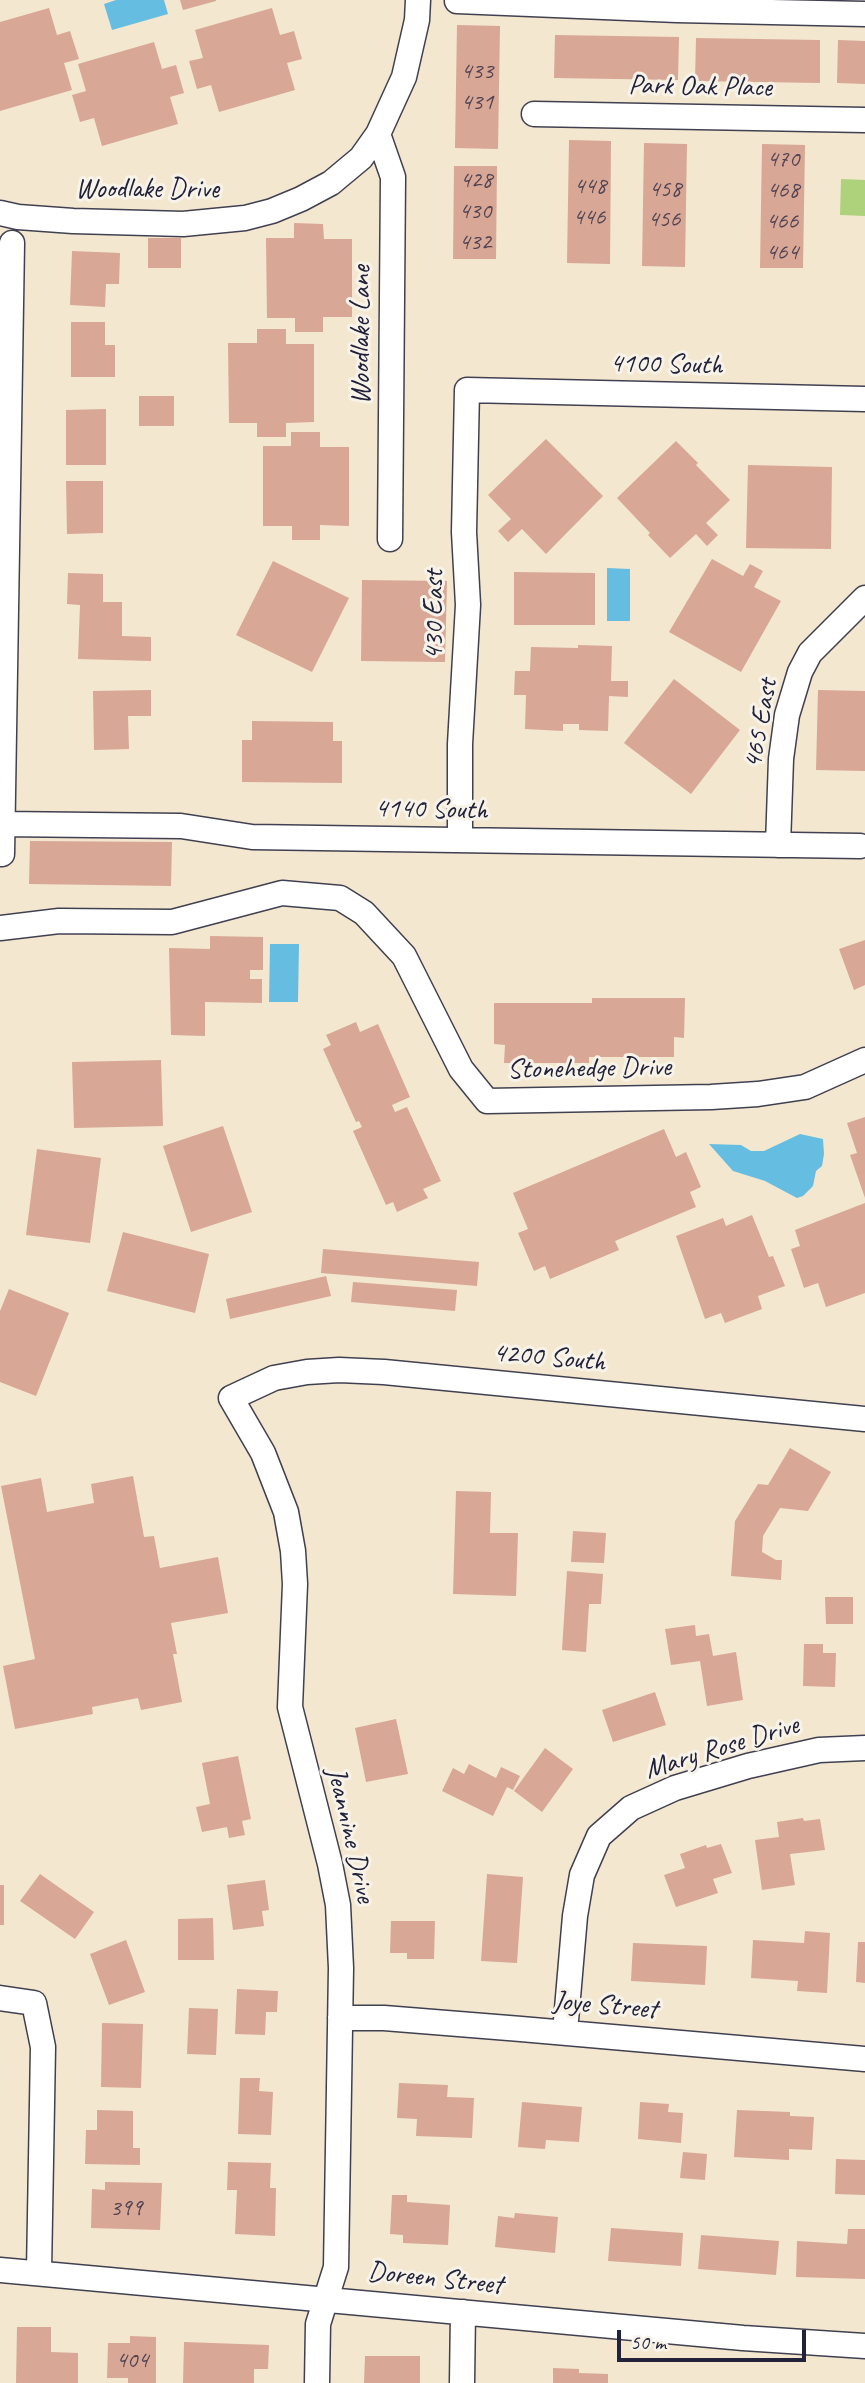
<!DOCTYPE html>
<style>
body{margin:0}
#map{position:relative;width:865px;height:2383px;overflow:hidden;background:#f3e7d0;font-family:Caveat,sans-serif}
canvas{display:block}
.scale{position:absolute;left:617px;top:2330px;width:189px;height:32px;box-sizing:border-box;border:4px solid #22223b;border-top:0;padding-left:9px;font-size:21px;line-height:24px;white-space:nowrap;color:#22223b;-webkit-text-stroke:5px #f7f3e8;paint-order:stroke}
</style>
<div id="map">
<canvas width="865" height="2383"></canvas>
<div class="scale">50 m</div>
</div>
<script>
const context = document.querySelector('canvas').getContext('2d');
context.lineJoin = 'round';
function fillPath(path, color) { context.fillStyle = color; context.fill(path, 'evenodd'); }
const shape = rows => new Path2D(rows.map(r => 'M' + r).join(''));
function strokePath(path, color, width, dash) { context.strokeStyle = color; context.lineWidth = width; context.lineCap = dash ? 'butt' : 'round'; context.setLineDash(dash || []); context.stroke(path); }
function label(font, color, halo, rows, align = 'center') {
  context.font = font + ' Caveat,sans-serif'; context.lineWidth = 6; context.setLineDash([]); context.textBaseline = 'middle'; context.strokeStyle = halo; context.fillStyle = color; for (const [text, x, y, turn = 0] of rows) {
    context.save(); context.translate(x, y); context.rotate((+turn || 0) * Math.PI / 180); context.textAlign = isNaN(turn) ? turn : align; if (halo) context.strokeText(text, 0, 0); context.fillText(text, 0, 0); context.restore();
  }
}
fillPath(shape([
 [841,179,865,180,865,216,840,215]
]), '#aed27b');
fillPath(shape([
 [116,0,164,0,168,14,112,30,104,4],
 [607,568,630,569,630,621,607,621],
 [270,944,299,944,298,1002,269,1002],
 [800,1134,823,1139,824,1154,822,1166,816,1171,813,1186,803,1196,797,1198,765,1181,733,1171,709,1144,741,1145,751,1151,764,1151]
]), '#65bee2');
fillPath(shape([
 [180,0,216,0,216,1,183,10],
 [49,8,57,35,70,31,79,59,64,63,72,90,0,111,0,22],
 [272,8,280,35,294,31,302,59,287,63,295,90,219,112,211,85,197,89,189,61,203,58,195,30],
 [457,25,500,26,498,149,455,148],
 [555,35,679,37,678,80,554,78],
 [696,38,820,40,820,83,695,81],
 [838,40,865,41,865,84,837,83],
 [154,42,162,69,176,65,184,93,170,97,178,124,102,146,94,118,80,122,72,95,86,91,78,64],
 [569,140,611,141,610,264,567,263],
 [644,143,687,144,685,267,642,266],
 [762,144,805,145,803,268,760,268],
 [454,166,497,166,496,259,453,259],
 [294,223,323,224,324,239,352,239,352,317,323,317,323,332,295,332,295,318,267,318,266,238,294,238],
 [148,238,181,238,181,268,148,268],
 [72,251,120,253,119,284,106,284,105,307,70,305],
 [71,322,105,322,105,345,115,345,115,377,71,377],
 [257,329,286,329,286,344,314,344,314,422,286,423,286,437,257,437,257,423,229,423,228,343,257,343],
 [139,396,174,396,174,426,139,426],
 [106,409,106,465,66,465,66,410],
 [291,432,320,432,320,447,349,447,349,526,320,525,320,540,292,540,292,526,263,526,263,446,291,446],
 [546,439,603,496,546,554,522,529,508,542,498,531,511,519,488,495],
 [676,441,698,463,696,465,730,500,706,523,718,535,707,546,696,534,670,558,648,535,650,533,617,498],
 [748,465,832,467,831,549,746,548],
 [66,481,103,481,103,533,67,534],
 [712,559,743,576,750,564,763,571,754,587,781,601,741,672,669,632],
 [273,561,349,598,312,672,236,635],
 [514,572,595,573,595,625,514,625],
 [68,573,103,574,103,602,122,602,122,636,151,637,151,661,78,659,80,605,67,604],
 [362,580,447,581,445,662,361,661],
 [578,645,612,646,611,681,628,681,628,697,609,696,608,731,579,730,579,724,563,724,563,731,525,729,526,695,514,695,515,671,530,671,531,647,578,648],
 [674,679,740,730,691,794,624,743],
 [151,690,151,716,128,716,129,749,94,750,93,691],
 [818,690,865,691,865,771,816,770],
 [252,721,333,722,333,741,342,741,342,783,242,782,242,740,252,740],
 [30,841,172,842,171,886,29,884],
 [210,936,263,937,263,970,250,970,250,979,262,979,262,1003,205,1002,205,1036,171,1035,169,948,210,949],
 [865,940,865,985,854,990,839,949],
 [592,998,685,998,684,1038,674,1037,674,1057,589,1057,589,1063,504,1063,505,1045,494,1044,494,1003,592,1003],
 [356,1022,360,1032,378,1024,410,1097,392,1105,395,1112,407,1107,441,1181,423,1189,428,1198,397,1212,393,1202,386,1205,353,1131,362,1127,359,1121,356,1122,323,1049,331,1045,326,1035],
 [161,1060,163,1126,74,1128,72,1062],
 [865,1117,865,1198,850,1155,857,1153,847,1123],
 [223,1126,252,1212,191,1232,163,1146],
 [664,1129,676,1157,686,1152,701,1187,690,1192,696,1207,615,1241,619,1250,550,1279,545,1266,534,1271,518,1233,528,1229,513,1193],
 [37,1149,101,1158,90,1243,26,1235],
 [865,1203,865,1293,826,1307,818,1283,804,1288,791,1249,800,1246,795,1230],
 [752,1215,769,1257,773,1256,785,1286,758,1296,762,1309,725,1323,721,1313,705,1319,676,1236,723,1218,726,1226],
 [123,1232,209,1254,195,1313,107,1291],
 [323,1249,479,1262,477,1286,321,1273],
 [326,1276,331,1296,230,1319,226,1299],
 [353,1282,457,1290,455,1311,351,1302],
 [9,1289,69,1313,36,1396,0,1382,0,1311],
 [790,1448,831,1472,808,1511,780,1508,763,1536,762,1552,776,1560,782,1560,781,1580,731,1576,735,1521,758,1484,768,1485],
 [133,1476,144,1537,154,1536,160,1568,218,1557,228,1613,171,1623,177,1654,173,1654,182,1702,141,1710,138,1698,92,1707,93,1714,15,1729,3,1666,35,1659,1,1486,41,1478,47,1512,94,1503,91,1484],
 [456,1491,491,1492,490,1533,518,1533,516,1596,453,1594],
 [573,1531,606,1533,604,1563,571,1562],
 [567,1571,603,1574,601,1604,589,1604,586,1652,562,1650],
 [825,1597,853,1597,853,1624,826,1624],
 [695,1625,696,1636,709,1634,713,1656,736,1652,743,1700,707,1706,700,1661,671,1665,665,1629],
 [804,1644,823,1644,823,1653,836,1653,835,1687,803,1686],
 [655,1692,666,1725,613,1742,602,1710],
 [396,1719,408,1774,366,1782,355,1728],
 [545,1748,573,1769,542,1812,514,1791],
 [238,1756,251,1819,242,1821,245,1835,229,1838,227,1827,202,1832,196,1807,210,1804,202,1763],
 [469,1764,496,1778,501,1767,520,1776,513,1790,507,1787,493,1816,442,1791,453,1768,464,1774],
 [803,1818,804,1821,820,1819,825,1850,790,1854,795,1885,762,1890,755,1840,779,1837,777,1822],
 [721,1844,732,1873,713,1879,718,1893,676,1907,664,1875,685,1868,680,1854,706,1845,707,1848],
 [40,1874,94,1912,75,1939,20,1901],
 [487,1874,523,1877,517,1963,481,1961],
 [265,1880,269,1910,262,1911,264,1926,233,1930,227,1885],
 [0,1885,4,1885,4,1925,0,1925],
 [213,1918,214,1960,178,1960,178,1919],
 [391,1921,435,1921,434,1959,407,1959,407,1953,390,1953],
 [805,1931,830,1933,827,1993,797,1991,798,1981,751,1978,753,1940,804,1943],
 [126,1940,145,1992,109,2005,90,1954],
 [858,1942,865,1942,865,1983,856,1982],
 [633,1943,707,1946,705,1985,631,1981],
 [237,1989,278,1991,277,2012,266,2012,265,2035,235,2034],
 [189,2008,218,2009,216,2055,187,2054],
 [102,2023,143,2024,141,2088,101,2087],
 [240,2078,260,2078,259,2091,273,2092,271,2135,238,2134],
 [399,2083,448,2085,447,2097,474,2098,472,2138,416,2136,417,2119,397,2118],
 [522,2102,582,2107,579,2142,546,2140,545,2149,518,2147],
 [640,2102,669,2104,668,2112,683,2113,681,2143,638,2139],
 [97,2110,133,2111,133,2148,140,2148,140,2165,85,2164,86,2130,97,2130],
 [737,2110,790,2112,790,2116,814,2117,812,2150,789,2149,789,2160,734,2157],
 [683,2152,707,2154,705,2180,680,2178],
 [836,2159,865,2160,865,2195,835,2194],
 [228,2162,271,2163,270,2188,276,2188,275,2236,235,2234,237,2190,227,2190],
 [105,2182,162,2183,160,2230,91,2228,92,2189,105,2190],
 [392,2195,407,2195,407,2202,450,2205,448,2245,403,2243,403,2235,390,2234],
 [515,2213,558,2217,555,2253,495,2247,498,2216,514,2218],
 [611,2228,683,2233,681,2266,608,2261],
 [848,2229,865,2229,865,2279,796,2277,797,2241,847,2244],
 [701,2235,779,2241,776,2275,698,2269],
 [17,2327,51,2327,51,2352,78,2353,78,2383,16,2383],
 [130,2336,156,2337,156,2383,128,2383,128,2378,107,2378,108,2343,130,2343],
 [184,2342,269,2345,268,2369,254,2369,254,2383,183,2383],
 [365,2356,420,2356,420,2383,364,2383],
 [553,2368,579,2369,579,2373,608,2374,608,2383,553,2383]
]), '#d8a796');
const street = shape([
 [457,1,677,10,865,14],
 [534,114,865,120],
 [378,134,393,177,390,539],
 [0,213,18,217,73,221,183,224,245,218,272,211,301,199,331,183,361,158,378,134,404,77,417,20,418,0],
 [2,824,181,826,252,837,860,846],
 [460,840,460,744,468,605,464,532,467,390,865,399],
 [778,845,781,759,787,715,800,672,810,653,865,598],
 [0,854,2,854,12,243],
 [0,928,59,921,172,922,282,893,340,898,364,913,404,956,461,1069,487,1101,711,1097,758,1094,805,1087,865,1060],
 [0,1998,34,2003,43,2047,39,2272],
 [340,2018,384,2018,521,2029,865,2059],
 [565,2032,575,1916,582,1875,599,1836,631,1808,675,1788,748,1766,819,1750,865,1748],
 [0,2270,743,2338,865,2346],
 [317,2383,318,2324,336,2267,341,1968,338,1905,330,1864,290,1707,295,1584,293,1551,286,1512,263,1453,231,1398,274,1378,307,1372,339,1370,384,1372,865,1419],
 [462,2383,463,2312]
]);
strokePath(street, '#414051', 27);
strokePath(street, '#fff', 24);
label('24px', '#504352', null, [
 ["433",477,72],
 ["431",477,103],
 ["470",783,160],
 ["428",476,181],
 ["448",590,187],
 ["458",665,190],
 ["468",783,191],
 ["430",475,212],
 ["446",589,218],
 ["456",664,220],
 ["466",782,222],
 ["432",475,243],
 ["464",782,253],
 ["399",126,2209],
 ["404",132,2361]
]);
label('28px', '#22223b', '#f7f3e8', [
 ["Park Oak Place",700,87,1],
 ["Woodlake Drive",147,190],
 ["Woodlake Lane",362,335,-90],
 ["4100 South",666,365,1],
 ["430 East",435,615,-90],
 ["465 East",761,724,-80],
 ["4140 South",431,810,1],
 ["Stonehedge Drive",589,1069,-1],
 ["4200 South",549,1358,5],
 ["Mary Rose Drive",722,1748,-17],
 ["Jeannine Drive",350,1835,77],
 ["Joye Street",605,2006,5],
 ["Doreen Street",435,2279,6]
]);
</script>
